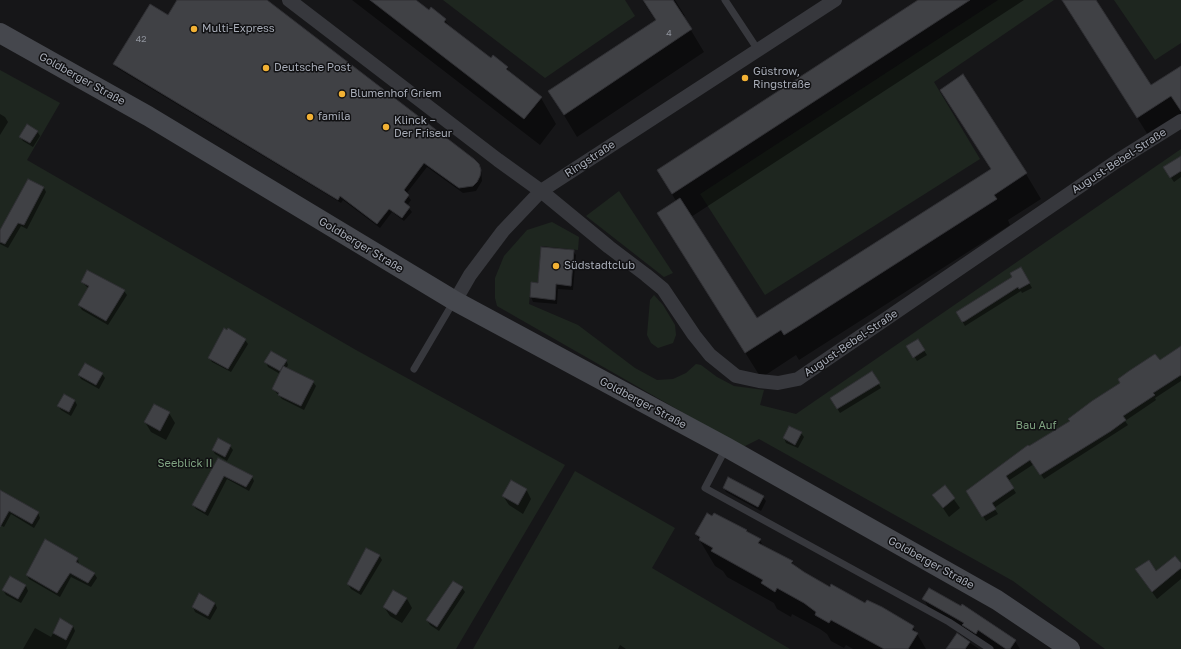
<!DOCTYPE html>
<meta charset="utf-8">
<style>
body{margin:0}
canvas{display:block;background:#161618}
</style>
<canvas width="1181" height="649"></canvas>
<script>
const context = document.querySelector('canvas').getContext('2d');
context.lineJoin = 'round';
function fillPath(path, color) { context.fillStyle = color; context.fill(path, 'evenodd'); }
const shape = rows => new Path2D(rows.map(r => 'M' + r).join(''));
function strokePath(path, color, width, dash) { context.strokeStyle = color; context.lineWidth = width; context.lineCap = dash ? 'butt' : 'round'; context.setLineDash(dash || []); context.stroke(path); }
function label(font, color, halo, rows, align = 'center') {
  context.font = font + ' "Golos Text",sans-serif'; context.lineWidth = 3; context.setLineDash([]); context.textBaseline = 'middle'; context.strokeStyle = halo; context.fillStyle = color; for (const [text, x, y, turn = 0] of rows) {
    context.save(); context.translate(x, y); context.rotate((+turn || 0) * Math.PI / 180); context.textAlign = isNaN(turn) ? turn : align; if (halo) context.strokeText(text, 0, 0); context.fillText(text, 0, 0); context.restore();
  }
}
fillPath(shape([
 [443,0,625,0,635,16,545,78],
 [998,0,1054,0,934,82,980,159,765,295,700,194],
 [1114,0,1181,0,1181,43,1155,60],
 [0,70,60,103,27,160,356,350,565,465,456,649,0,649],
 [1181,149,1181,649,1105,649,1013,581,759,439,743,447,497,306,495,298,495,278,504,256,527,230,552,222,579,237,578,250,541,246,538,282,531,282,529,304,578,325,635,368,657,380,673,379,686,373,696,364,701,365,717,377,734,386,764,390,760,405,796,414],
 [619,191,673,273,664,277,586,216],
 [654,295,663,305,675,325,676,335,673,343,658,348,651,343,647,335,650,300],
 [575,471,675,528,652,568,790,649,473,649]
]), '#1e261f');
fillPath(shape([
 [178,0,265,0,481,169,482,181,476,191,463,193,427,167,406,194,411,200,407,206,412,212,404,221,392,212,380,228,343,200,341,203,117,68,114,64,169,17],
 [352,0,415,0,429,11,445,20,450,27,491,59,493,57,507,68,511,74,541,98,556,124,540,145],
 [642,0,675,0,685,16,683,17,704,52,577,137,550,92,656,21],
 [920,0,1024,0,691,217,757,320,991,170,941,90,1026,174,1041,199,1008,220,1010,225,799,360,796,355,761,378,658,213,676,201,658,170],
 [1072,0,1095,0,1151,87,1181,67,1181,125,1153,143,1066,4],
 [0,114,5,117,8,122,0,135],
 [37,131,40,136,33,147,23,141,20,137],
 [1181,164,1181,177,1174,182,1167,172],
 [29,180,44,188,46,192,27,229,21,226,8,248,0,244,0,233],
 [573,251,576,255,573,290,558,289,557,304,533,302,531,297,532,283,539,284],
 [1021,268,1032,288,1022,293,1021,291,965,326,957,312,1013,277],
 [82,282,124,291,127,295,108,325,82,310,79,305,89,289],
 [245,340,248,344,231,372,212,362,209,358],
 [917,340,927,355,917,361,908,346],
 [1181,347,1181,381,1155,398,1156,400,1125,421,1128,425,1044,479,1034,464,1008,481,1016,493,994,508,998,514,986,521,968,492,1029,447,1071,422],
 [286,360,288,365,286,369,313,382,316,386,304,410,282,399,273,389,280,374,268,367,266,362],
 [872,373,881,388,840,413,831,399],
 [102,374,105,378,99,389,81,379,79,375],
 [64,395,75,401,77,405,71,416,61,410,58,406],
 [169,413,175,423,166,440,151,432,145,422],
 [801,433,804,437,798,448,786,443,784,438],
 [230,446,233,450,227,461,215,454,213,450],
 [219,459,252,477,254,481,249,491,227,479,208,516,196,509,193,505],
 [945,487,960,508,949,517,934,495],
 [724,488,763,497,766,501,761,511,726,492],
 [526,489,531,499,523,514,509,505,503,496],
 [0,497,38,513,40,518,34,528,11,514,4,527,0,525],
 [746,530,760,540,764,548,792,562,795,567,803,573,913,627,926,649,853,649,846,645,844,648,831,641,827,634,820,629,792,614,791,617,777,609,774,603,727,577,723,571,715,566,696,534],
 [45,540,78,559,79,565,94,573,97,578,91,587,71,577,60,597,29,579,27,575],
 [379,555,382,560,361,595,351,589,348,584],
 [1181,565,1181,579,1157,599,1136,569,1156,573],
 [11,577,26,586,28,591,21,603,6,595,3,590],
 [462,588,465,592,439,631,430,625,427,620],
 [407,599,412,608,402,623,390,616,384,607],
 [924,599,1015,641,1020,649,986,649,932,615],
 [215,603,217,608,210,620,195,612,193,607],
 [61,620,73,626,75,631,66,649,23,649,35,628,51,637],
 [957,634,979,649,947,649],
 [620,645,626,649,618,649]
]), '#0007');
const building = shape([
 [177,0,267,0,474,159,479,164,481,170,480,176,477,182,473,186,459,188,424,163,404,190,409,195,404,202,410,207,402,218,389,209,377,224,340,196,338,200,113,64,150,4,168,15,177,0],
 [370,0,416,0,429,10,431,7,446,19,444,22,491,58,493,55,508,67,506,69,542,97,524,119,370,0],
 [643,0,673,0,692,29,564,115,548,91,656,20,643,0],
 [918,0,970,0,672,194,657,170,918,0],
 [1062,0,1096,0,1151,85,1181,66,1181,111,1171,96,1137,118,1062,0],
 [963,74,1027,173,994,195,997,199,797,327,784,335,781,330,745,353,657,213,680,198,757,318,991,169,940,90,963,74],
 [27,124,38,131,30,143,19,137,27,124],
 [1181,156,1181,171,1170,178,1163,167,1181,156],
 [28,179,44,187,24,225,18,223,5,244,0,242,0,230,28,179],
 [541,247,574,250,571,286,556,284,555,300,530,297,531,282,538,283,541,247],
 [1021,267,1030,283,1019,289,1018,287,965,321,962,322,956,312,1012,277,1010,273,1021,267],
 [87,270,125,290,106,321,78,305,89,286,81,282,87,270],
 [224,328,227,330,228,328,246,339,228,369,208,358,224,328],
 [918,339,925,350,913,358,906,346,918,339],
 [1181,346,1181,375,1153,393,1155,395,1123,416,1126,420,1111,431,1040,475,1030,460,1006,476,1014,488,992,503,996,509,982,517,966,491,1028,445,1029,446,1070,421,1068,419,1092,401,1120,383,1118,379,1129,371,1155,354,1160,360,1181,346],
 [271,351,287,360,280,371,264,362,271,351],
 [85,363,103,373,96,385,78,375,85,363],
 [283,366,314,381,301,406,278,395,279,393,272,389,283,366],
 [872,371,880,383,837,409,830,398,872,371],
 [64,394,75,400,69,412,57,406,64,394],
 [154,404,170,412,160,431,144,422,154,404],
 [789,426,802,432,795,445,783,438,789,426],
 [218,438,231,445,225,457,212,450,218,438],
 [218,458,253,476,246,487,224,476,205,512,192,505,218,458],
 [728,477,764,496,758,507,723,488,728,477],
 [511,480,527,489,518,505,502,496,511,480],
 [945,485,955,498,943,508,932,495,945,485],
 [0,490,39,512,32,524,9,511,0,527,0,490],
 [707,513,712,516,714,513,747,530,746,531,761,539,758,543,793,561,791,563,804,572,830,587,831,584,865,603,867,600,882,607,914,626,912,630,918,633,908,649,884,649,831,620,829,623,815,615,816,612,804,603,777,588,775,592,761,583,763,580,711,551,713,548,699,540,700,537,695,534,707,513],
 [45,539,78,558,76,562,95,573,88,583,70,573,57,593,26,575,45,539],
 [366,548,380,555,359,591,347,584,366,548],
 [1175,556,1181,563,1181,568,1152,592,1135,569,1149,560,1156,571,1175,556],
 [10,576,26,585,18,599,2,590,10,576],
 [453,581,463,587,437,627,426,620,453,581],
 [929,588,961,606,962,604,1016,640,1010,649,1006,649,978,630,976,634,962,625,964,623,922,599,929,588],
 [393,590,407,598,396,615,383,607,393,590],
 [199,593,215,603,208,616,192,607,199,593],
 [60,618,73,626,66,640,53,633,60,618],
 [957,633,970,642,965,649,946,649,957,633]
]);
fillPath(building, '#404145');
strokePath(building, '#303034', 1);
strokePath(shape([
 [725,0,758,50],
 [414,369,454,301],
 [726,448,705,488,949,622,990,649]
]), '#37383d', 7);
strokePath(shape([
 [289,0,498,160,541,191,609,247,646,275,663,289,694,335,710,355,736,376,759,381,778,383,798,379,1117,161,1181,121],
 [455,301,470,275,503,231,541,191,835,0]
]), '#37383d', 14);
strokePath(shape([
 [0,33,148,116,455,301,726,447,997,600,1070,649]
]), '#45474d', 20);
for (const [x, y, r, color] of [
 [194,29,4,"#f2b134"],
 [266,68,4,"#f2b134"],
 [745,78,4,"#f2b134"],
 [342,94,4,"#f2b134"],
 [310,117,4,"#f2b134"],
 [386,127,4,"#f2b134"],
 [556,266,4,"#f2b134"]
]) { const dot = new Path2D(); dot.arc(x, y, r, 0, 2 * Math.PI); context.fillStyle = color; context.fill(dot); strokePath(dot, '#111113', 1.5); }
label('9px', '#8e929b', null, [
 ["4",669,33],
 ["42",141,39]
]);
label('11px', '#a8adb8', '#111113', [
 ["Multi-Express",202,29],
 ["Deutsche Post",274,68],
 ["Güstrow,",753,72],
 ["Ringstraße",753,85],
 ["Blumenhof Griem",350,94],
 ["famila",318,117],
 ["Klinck –",394,121],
 ["Der Friseur",394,134],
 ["Südstadtclub",564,266]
], 'left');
label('11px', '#a8adb8', '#111113', [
 ["Goldberger Straße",82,79,29],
 ["Ringstraße",590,159,-33],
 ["August-Bebel-Straße",1119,161,-33],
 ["Goldberger Straße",361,245,31],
 ["August-Bebel-Straße",851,343,-34],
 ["Goldberger Straße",643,403,28],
 ["Goldberger Straße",931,563,29]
]);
label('11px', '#7fa381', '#111113', [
 ["Bau Auf",1036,426],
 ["Seeblick II",185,464]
]);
</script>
